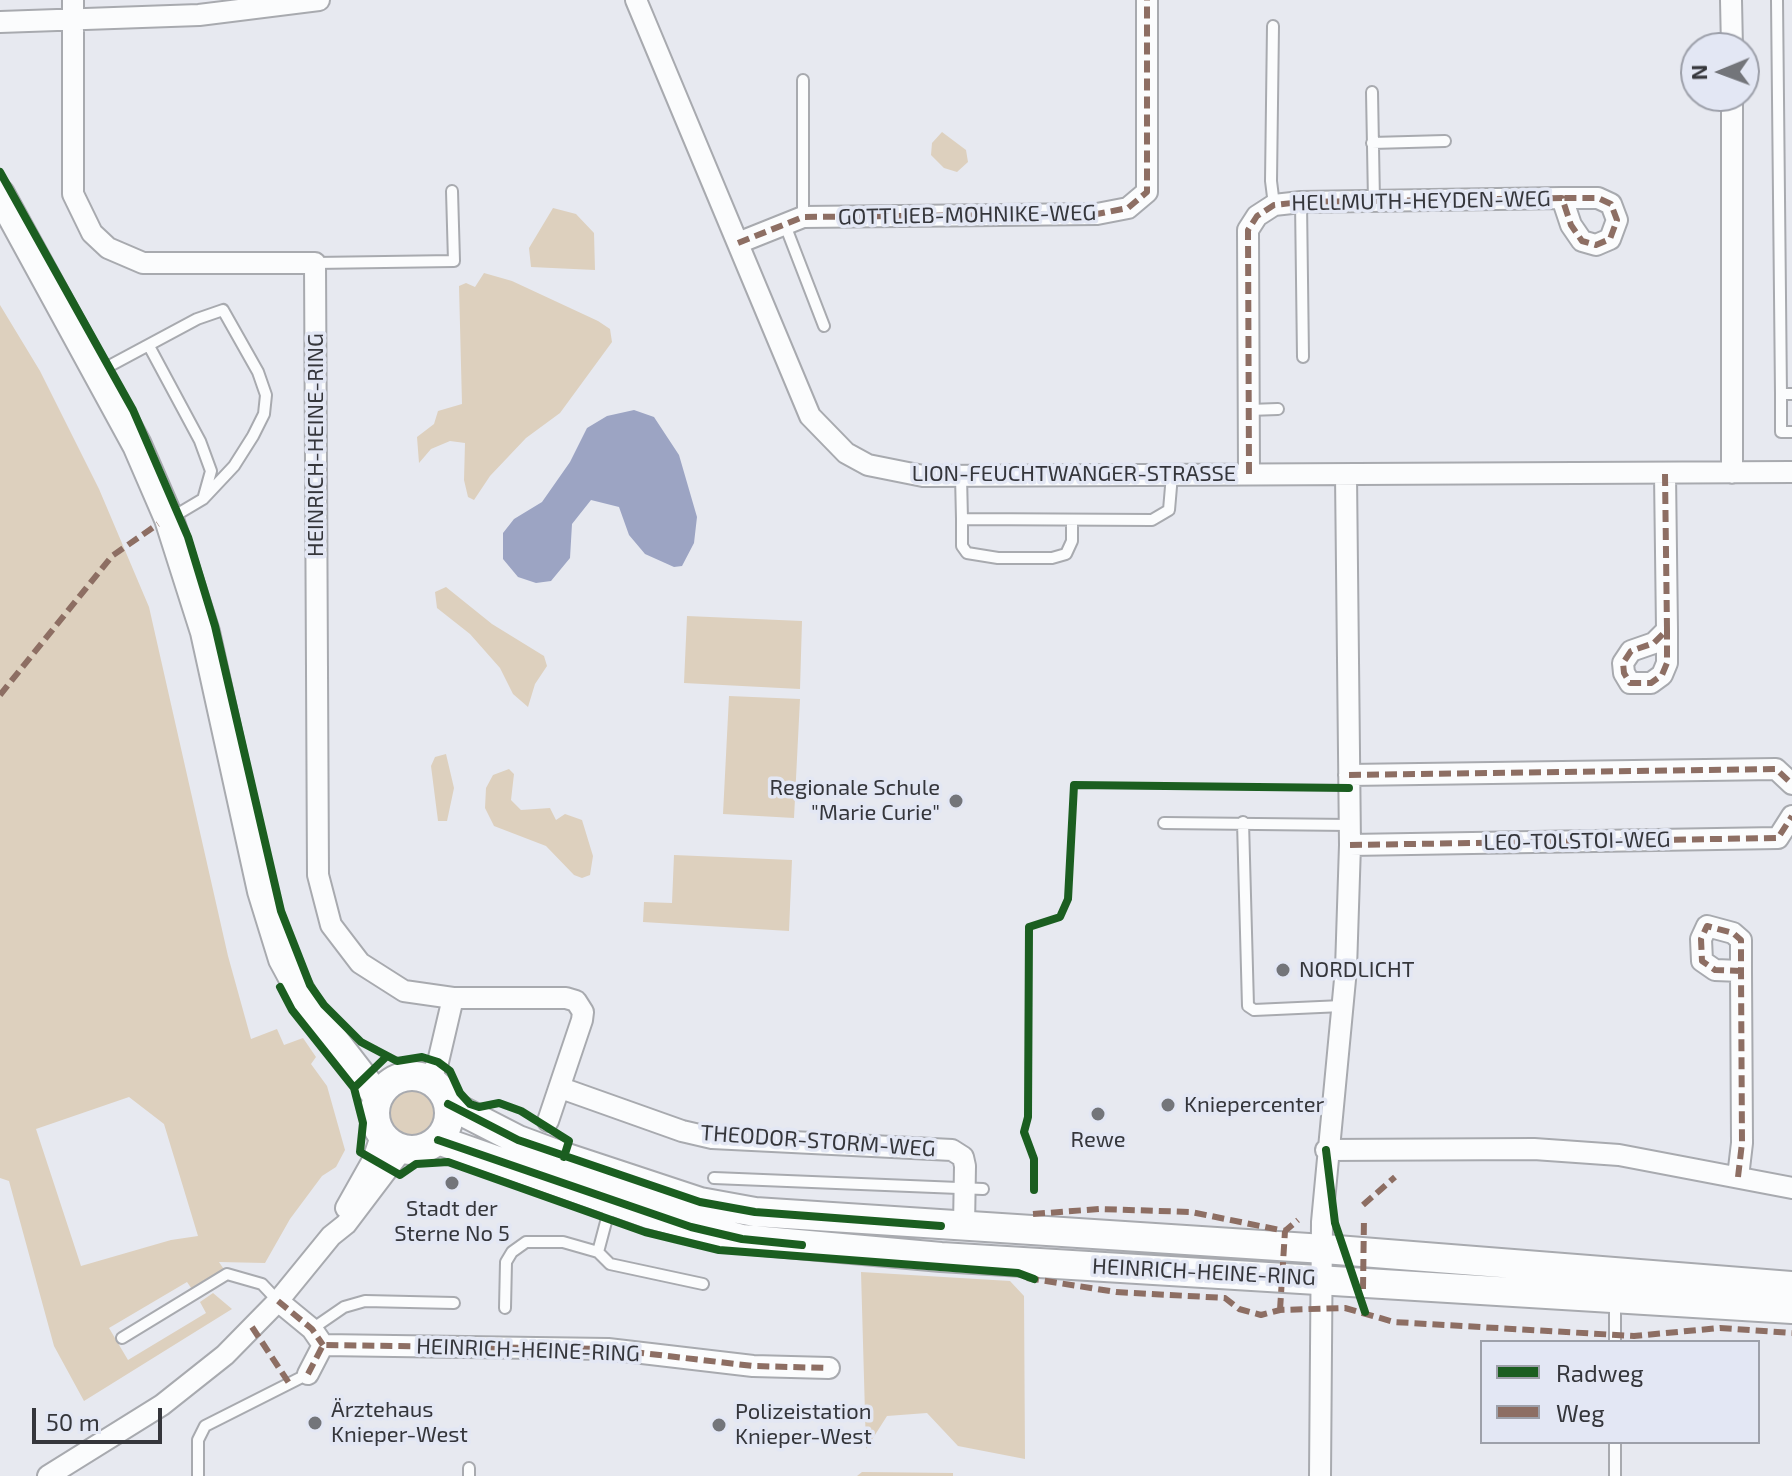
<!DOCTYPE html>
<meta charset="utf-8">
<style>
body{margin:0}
#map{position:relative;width:1792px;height:1476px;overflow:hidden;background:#e7e9f0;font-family:"Exo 2",sans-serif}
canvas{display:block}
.legend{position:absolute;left:1480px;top:1340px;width:280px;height:104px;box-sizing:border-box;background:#e3e7f4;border:2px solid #9da0aa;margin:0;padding:10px 14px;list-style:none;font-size:24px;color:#35363b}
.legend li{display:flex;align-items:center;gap:16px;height:40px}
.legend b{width:40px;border:2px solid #9da0aa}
.north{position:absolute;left:1680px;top:32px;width:80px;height:80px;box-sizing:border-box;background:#e3e7f4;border:2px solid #9da0aa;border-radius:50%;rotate:269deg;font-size:22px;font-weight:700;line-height:32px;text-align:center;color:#35363b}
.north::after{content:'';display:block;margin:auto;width:28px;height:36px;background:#73757a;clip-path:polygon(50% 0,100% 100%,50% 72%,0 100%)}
.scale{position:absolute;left:32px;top:1408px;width:130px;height:36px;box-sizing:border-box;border:4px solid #35363b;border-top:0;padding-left:10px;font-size:24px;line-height:28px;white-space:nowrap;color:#35363b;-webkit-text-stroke:6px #e3e7f4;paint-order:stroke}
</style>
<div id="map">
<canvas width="1792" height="1476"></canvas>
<ul class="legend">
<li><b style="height:10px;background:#1b5e20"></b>Radweg</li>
<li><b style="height:10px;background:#8d6e63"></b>Weg</li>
</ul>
<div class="north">N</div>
<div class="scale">50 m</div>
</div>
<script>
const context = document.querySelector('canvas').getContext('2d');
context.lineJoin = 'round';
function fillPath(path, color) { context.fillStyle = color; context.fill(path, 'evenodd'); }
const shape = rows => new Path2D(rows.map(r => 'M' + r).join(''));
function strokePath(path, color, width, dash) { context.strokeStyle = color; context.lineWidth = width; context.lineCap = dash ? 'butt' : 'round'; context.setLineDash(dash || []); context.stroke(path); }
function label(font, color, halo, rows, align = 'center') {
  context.font = font + ' "Exo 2",sans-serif'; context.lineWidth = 7; context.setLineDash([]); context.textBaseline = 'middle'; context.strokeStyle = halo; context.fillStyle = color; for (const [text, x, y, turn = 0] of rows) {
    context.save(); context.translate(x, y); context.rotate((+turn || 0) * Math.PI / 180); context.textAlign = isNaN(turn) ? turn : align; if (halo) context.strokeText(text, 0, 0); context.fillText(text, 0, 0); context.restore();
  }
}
fillPath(shape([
 [942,132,966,150,968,162,957,172,944,168,931,155,932,143],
 [553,208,576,214,594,233,595,270,531,267,529,248],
 [484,273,512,281,598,321,610,329,612,342,560,413,526,438,490,476,474,500,468,497,464,480,465,443,450,441,431,449,419,463,417,437,434,424,438,411,462,404,459,286,466,283,475,287],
 [0,305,40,371,99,489,149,607,228,956,251,1039,277,1029,284,1045,303,1038,316,1057,311,1064,327,1086,345,1150,336,1167,322,1176,290,1219,265,1263,219,1262,227,1274,196,1295,187,1282,109,1328,128,1360,206,1313,200,1302,213,1293,232,1309,84,1401,54,1346,9,1181,0,1178],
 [129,1097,164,1124,198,1236,171,1240,81,1266,36,1129],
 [446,587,492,624,544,656,547,666,535,684,528,707,513,694,500,668,470,634,437,608,435,592],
 [687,616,802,621,800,689,684,683],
 [729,696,800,699,794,818,723,814],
 [446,754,454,788,447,821,438,821,431,766,435,757],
 [509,769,514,774,511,800,521,810,550,808,556,820,565,814,582,820,593,856,590,875,582,878,574,875,546,846,494,826,485,808,486,788,493,775],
 [674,855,792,860,789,931,643,922,644,902,672,903],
 '390 1113a22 22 0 1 1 44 0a22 22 0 1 1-44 0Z',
 [861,1272,1010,1281,1024,1296,1025,1459,958,1446,927,1413,887,1416,866,1449],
 [862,1472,953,1473,953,1476,857,1476]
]), '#ddd0be');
fillPath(shape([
 [634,410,654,417,679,455,697,517,694,543,682,566,674,567,645,554,629,535,619,507,591,500,572,524,570,558,551,581,536,583,518,577,503,559,503,533,514,519,542,502,570,462,587,428,607,416]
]), '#9ca4c3');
const service = shape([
 [1777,0,1781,394,1792,394],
 [1273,26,1271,181,1274,205],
 [803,80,803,217],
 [1372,92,1374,201],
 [1372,143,1445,141],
 [1301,202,1303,357],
 [785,225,824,326],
 [315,263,454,261,452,191],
 [149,346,200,441,211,471,204,496],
 [100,371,197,319,223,310,258,372,266,395,264,414,253,436,234,466,203,499,171,518],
 [1781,394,1781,432,1792,432],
 [1249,410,1278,409],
 [961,476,962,519,1152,520,1169,510,1172,475],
 [962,519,962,546,967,553,998,558,1052,558,1066,554,1072,541,1072,520],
 [1243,822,1248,1006,1254,1010,1342,1006],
 [1164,823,1350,825],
 [714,1178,983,1189],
 [598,1252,610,1264,703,1284],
 [505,1308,506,1262,512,1252,526,1242,563,1242,598,1252,611,1203],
 [312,1329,344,1307,365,1301,454,1303],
 [122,1338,227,1274,262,1284,278,1301],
 [1615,1342,1615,1300],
 [469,1468,469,1476],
 [198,1476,198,1440,205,1426,308,1374],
 [1615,1476,1615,1442]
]);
const minor = shape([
 [73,0,73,194,92,233,108,248,143,263,315,263,318,875,331,925,360,963,404,991,453,998,566,998,576,1001,583,1012,582,1020,548,1121],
 [636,0,810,416,846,453,868,465,923,476,1792,472],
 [1731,0,1732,48],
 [0,22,199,15,319,0],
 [738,243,803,217,1097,214,1128,208,1147,192,1147,0],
 [1732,473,1732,96],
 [1249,474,1248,230,1257,216,1274,205,1301,202,1562,198,1571,225,1582,241,1596,245,1610,239,1617,220,1611,204,1598,198,1562,198],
 [1665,474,1667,630,1654,643,1631,651,1623,663,1624,673,1630,683,1651,683,1662,675,1667,663,1667,630],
 [1349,775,1776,769,1792,784],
 [1350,845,1778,838,1792,816],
 [429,1080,438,1062,453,998],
 [561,1088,682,1131,712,1138,952,1150,963,1157,965,1166,964,1226],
 [1326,1150,1534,1149,1619,1155,1792,1188],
 [1738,1177,1742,1143,1741,971,1741,940,1733,933,1707,926,1701,939,1702,961,1715,970,1741,971],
 [346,1208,373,1160,381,1136],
 [278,1301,312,1329,323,1345],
 [308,1374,323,1345,608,1349,753,1366,829,1368],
 [48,1476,162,1405,225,1355,278,1301,331,1236,346,1224,402,1150],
 [1320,1476,1322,1222,1346,969,1350,845,1346,475]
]);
const secondary = shape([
 [0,194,137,445,169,519,205,632,262,891,283,959,310,1009,378,1097],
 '375 1113a37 37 0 1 1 74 0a37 37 0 1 1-74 0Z',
 [448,1104,518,1140,564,1157,700,1202,755,1212,1324,1249,1792,1286],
 [438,1140,649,1214,742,1239,941,1257,1792,1309]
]);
strokePath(service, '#a8aaaf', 14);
strokePath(minor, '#a8aaaf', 24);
strokePath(secondary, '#a8aaaf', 32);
strokePath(service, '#fbfcfd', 10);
strokePath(minor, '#fbfcfd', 20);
strokePath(secondary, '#fbfcfd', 28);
strokePath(shape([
 [738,243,803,217,1097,214,1128,208,1147,192,1147,0],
 [1249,474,1248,230,1257,216,1274,205,1301,202,1562,198,1571,225,1582,241,1596,245,1610,239,1617,220,1611,204,1598,198,1562,198],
 [1665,474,1667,630,1654,643,1631,651,1623,663,1624,673,1630,683,1651,683,1662,675,1667,663,1667,630],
 [0,695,112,556,158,524],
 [1349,775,1776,769,1792,784],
 [1350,845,1778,838,1792,816],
 [1738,1177,1742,1143,1741,971,1741,940,1733,933,1707,926,1701,939,1702,961,1715,970,1741,971],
 [1363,1205,1395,1177],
 [1033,1214,1099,1209,1191,1212,1285,1231,1298,1220],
 [1027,1278,1116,1292,1225,1298,1239,1309,1261,1315,1280,1310,1345,1308,1394,1322,1634,1336,1720,1328,1792,1333],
 [1363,1289,1364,1217],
 [278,1301,312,1329,323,1345],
 [1280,1310,1285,1231],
 [252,1327,289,1383],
 [308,1374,323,1345,608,1349,753,1366,829,1368]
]), '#8d6e63', 6, [12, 6]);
strokePath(shape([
 [0,172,133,410,188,537,215,626,281,911,310,985,324,1005,361,1042,397,1061,422,1057,438,1062,450,1071,460,1093,470,1104,479,1107,499,1103,521,1111,569,1141,564,1157],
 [280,987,292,1010,354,1088],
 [387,1056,354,1088,363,1123,360,1152,400,1175,416,1164,448,1162,645,1232,719,1250,1018,1273,1034,1279],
 [448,1104,518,1140,700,1202,755,1212,941,1226],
 [438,1140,691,1227,742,1239,802,1245],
 [1326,1150,1335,1223,1365,1312],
 [1034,1190,1034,1159,1024,1132,1028,1117,1029,927,1060,917,1068,899,1074,785,1349,788]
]), '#1b5e20', 8);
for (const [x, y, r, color] of [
 [956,801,8,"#73757a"],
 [1283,970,8,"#73757a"],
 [1168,1105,8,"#73757a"],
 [1098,1114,8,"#73757a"],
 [452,1183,8,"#73757a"],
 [315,1423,8,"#73757a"],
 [719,1425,8,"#73757a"]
]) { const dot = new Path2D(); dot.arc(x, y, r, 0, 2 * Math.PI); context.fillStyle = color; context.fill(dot); strokePath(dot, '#e3e7f4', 3); }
label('22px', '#35363b', '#e3e7f4', [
 ["HELLMUTH-HEYDEN-WEG",1421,201,-1],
 ["GOTTLIEB-MOHNIKE-WEG",967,215,-1],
 ["HEINRICH-HEINE-RING",316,445,-90],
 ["LION-FEUCHTWANGER-STRASSE",1074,474],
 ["LEO-TOLSTOI-WEG",1577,841,-1],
 ["THEODOR-STORM-WEG",818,1141,4],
 ["HEINRICH-HEINE-RING",1204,1272,3],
 ["HEINRICH-HEINE-RING",528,1350,2]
]);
label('22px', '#35363b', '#e3e7f4', [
 ["Regionale Schule",940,788,"right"],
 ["\"Marie Curie\"",940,813,"right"],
 ["NORDLICHT",1299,970],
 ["Kniepercenter",1184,1105],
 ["Rewe",1098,1140,"center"],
 ["Stadt der",452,1209,"center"],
 ["Sterne No 5",452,1234,"center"],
 ["Ärztehaus",331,1410],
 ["Knieper-West",331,1435],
 ["Polizeistation",735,1412],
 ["Knieper-West",735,1437]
], 'left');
</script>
